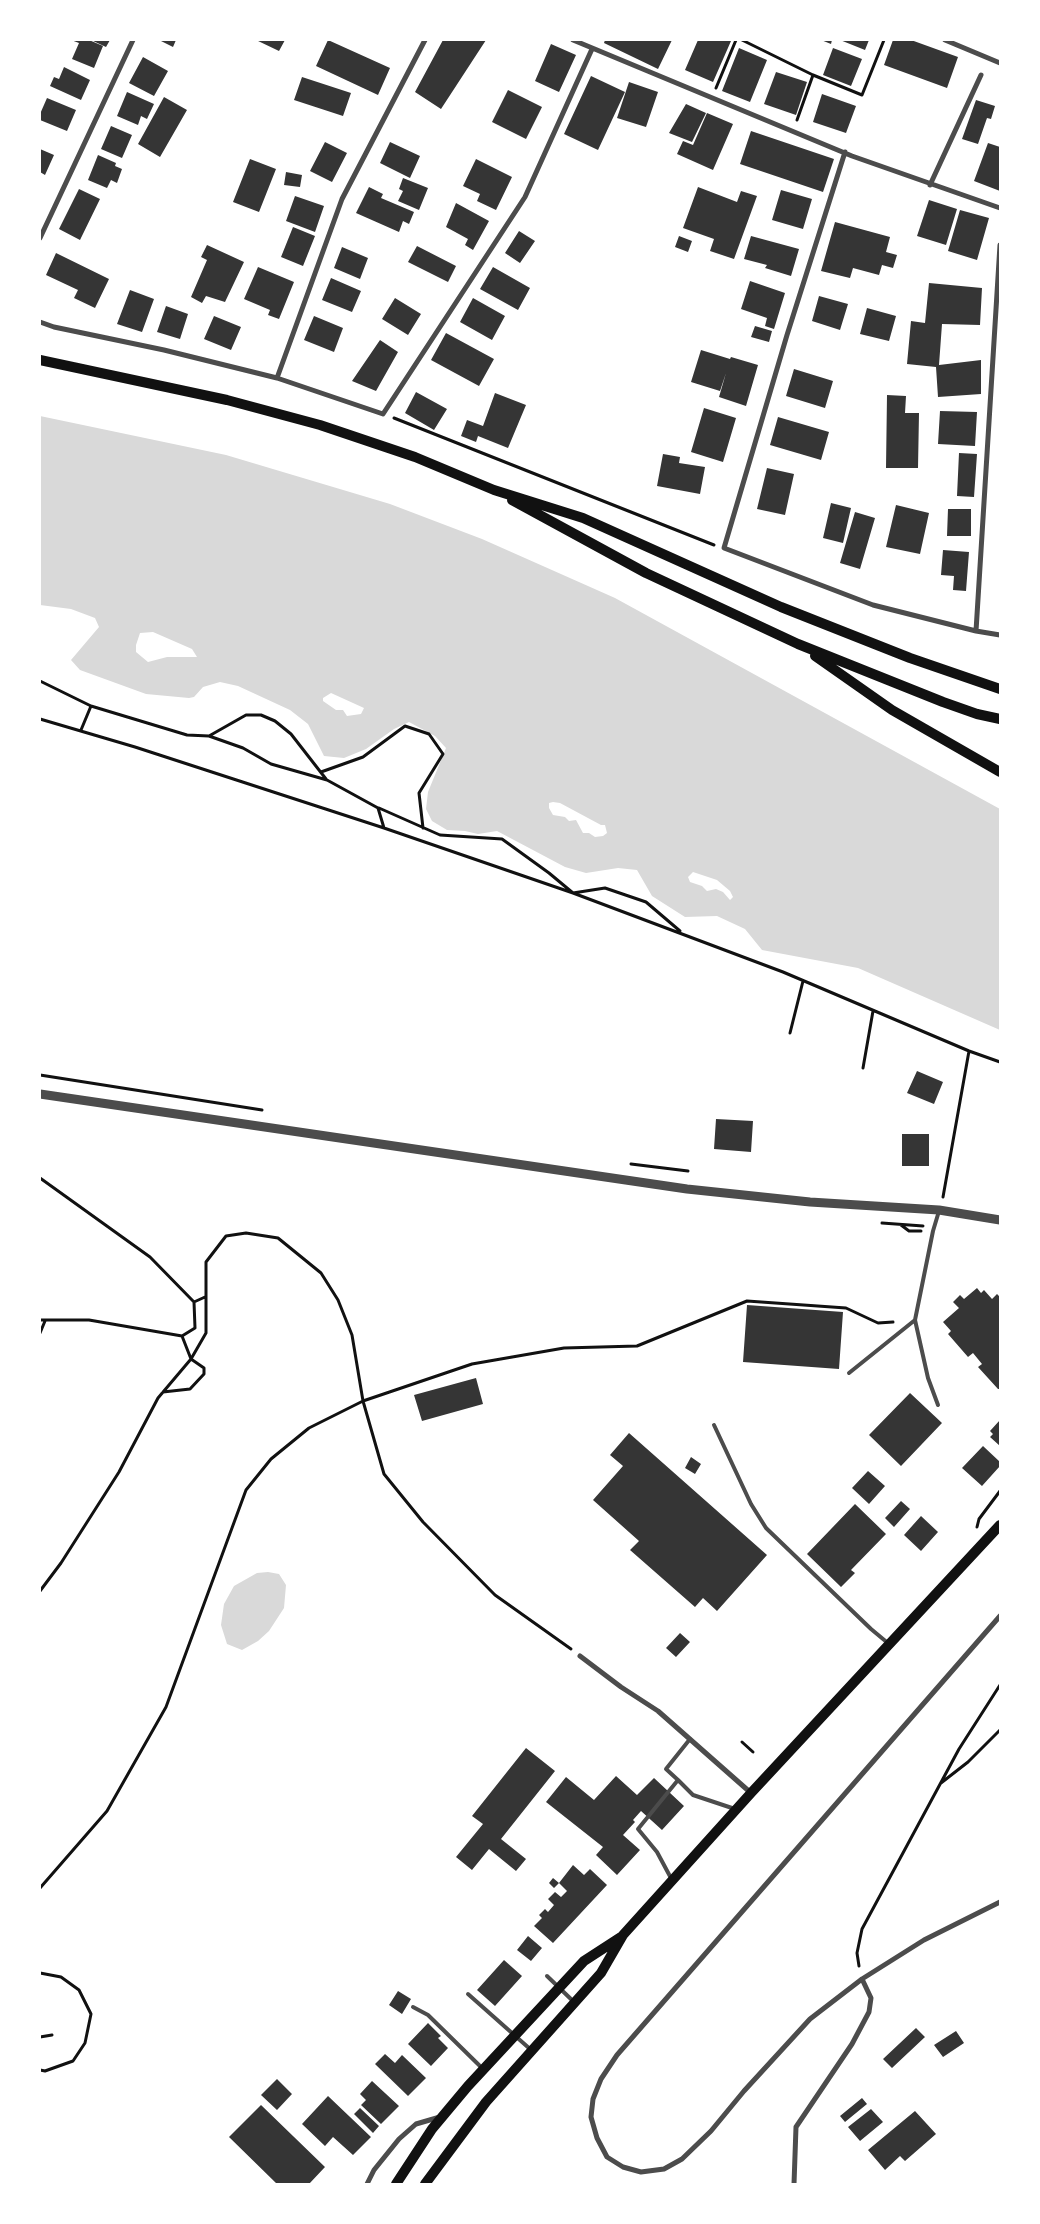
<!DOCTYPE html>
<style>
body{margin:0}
#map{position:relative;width:1040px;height:2224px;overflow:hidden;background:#fff;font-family:"Exo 2",sans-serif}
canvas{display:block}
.frame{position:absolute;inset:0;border:41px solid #fff;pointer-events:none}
</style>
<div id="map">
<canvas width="1040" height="2224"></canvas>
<div class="frame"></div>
</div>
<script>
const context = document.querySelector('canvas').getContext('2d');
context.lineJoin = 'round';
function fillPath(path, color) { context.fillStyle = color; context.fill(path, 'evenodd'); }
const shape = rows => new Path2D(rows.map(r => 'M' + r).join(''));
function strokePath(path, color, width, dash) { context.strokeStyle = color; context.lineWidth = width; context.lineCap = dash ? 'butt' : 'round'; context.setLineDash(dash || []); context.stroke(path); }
fillPath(shape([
 [40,416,226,455,390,504,482,539,615,598,1000,809,1000,1030,858,968,762,950,745,929,717,916,685,917,652,896,637,870,618,868,586,873,565,867,497,831,478,834,465,831,447,830,432,821,426,809,428,792,446,748,435,736,409,722,394,729,366,749,344,758,324,756,308,724,290,710,238,686,220,682,203,687,194,697,189,698,146,694,80,670,71,660,99,627,95,618,71,609,40,605],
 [153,632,192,649,197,657,167,657,148,662,136,652,136,645,140,633],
 [331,693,364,708,361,714,347,716,343,710,336,710,323,701,323,698],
 [553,802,560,803,601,825,605,825,607,833,603,836,595,837,589,833,583,833,576,820,569,821,565,817,553,815,549,808,549,803],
 [693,872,717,880,730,891,733,897,730,900,723,892,716,889,707,891,702,886,690,882,688,877],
 [268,1572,279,1574,286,1585,284,1608,269,1631,258,1641,242,1650,227,1644,221,1625,224,1604,234,1586,257,1573]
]), '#d9d9d9');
fillPath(shape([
 [71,40,89,40,103,46,94,68,72,59,79,43],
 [91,40,110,40,106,47],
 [159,40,176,40,173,47],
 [256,40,285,40,279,51],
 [328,40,390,68,378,95,316,66],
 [443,40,486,40,441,109,415,92],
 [605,40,672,40,658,69,604,43],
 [698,40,731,41,713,82,685,70],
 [821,40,832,40,831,44],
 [840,40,869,40,865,50],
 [893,40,911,40,958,57,947,88,884,65],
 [551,44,576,55,559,92,535,81],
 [739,48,767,60,750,102,722,91],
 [833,48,862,59,851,86,823,75],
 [143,57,168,71,154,96,129,83],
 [64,67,90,80,81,100,50,86,54,77,59,79],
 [776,72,807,82,796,115,764,104],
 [591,76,625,92,598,150,564,134],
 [302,77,351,93,343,116,294,100],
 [629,82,658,92,646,127,617,118],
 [508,90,542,107,526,139,492,122],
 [127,92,154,104,147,119,141,116,138,125,117,116],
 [822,94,856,106,846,133,813,122],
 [164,97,187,110,160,157,138,144],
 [47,98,76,110,67,131,40,120,40,114],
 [976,100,995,106,991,119,987,118,978,144,962,139],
 [686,104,706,113,692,142,669,133],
 [707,113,733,124,713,170,677,154,683,141,693,145],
 [111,126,132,135,122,158,101,149],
 [751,131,834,159,823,192,740,164],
 [325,142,347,153,332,182,310,171],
 [390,142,420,156,410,178,380,163],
 [988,143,1000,147,1000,191,974,181],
 [40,149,54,155,45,175,40,172],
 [98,155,116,163,115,166,122,169,117,183,111,180,107,188,88,180],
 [250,159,276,169,259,212,233,202],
 [476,159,512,177,496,210,477,201,480,194,463,186],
 [286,172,302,175,300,187,284,185],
 [403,178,428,188,419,210,398,201,403,191,399,189],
 [369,187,383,194,381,198,414,212,409,224,403,221,399,232,356,213],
 [698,187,737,202,741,191,757,196,734,259,710,251,714,239,683,228],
 [79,189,100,199,80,240,59,229],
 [781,190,812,199,803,229,772,220],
 [295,196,324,206,315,232,286,221],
 [929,200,957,209,946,245,917,236],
 [456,203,489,221,473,250,465,245,468,239,446,227],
 [960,210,989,218,977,260,948,251],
 [835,222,890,237,886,252,897,255,893,268,882,265,879,275,853,268,850,278,821,271],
 [293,227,315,236,303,266,281,257],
 [519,231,535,241,520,263,505,253],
 [679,236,692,241,688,252,675,247],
 [751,236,799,249,791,276,765,268,767,265,744,259],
 [207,245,244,262,225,302,206,296,202,303,191,297,207,260,201,257],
 [417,246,456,266,448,282,408,262],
 [342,247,368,258,360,279,334,268],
 [56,253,109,279,95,308,74,298,78,290,46,275],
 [258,267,294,282,279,319,268,315,270,310,244,299],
 [493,267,530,288,518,310,480,289],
 [331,278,361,291,352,312,322,300],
 [750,281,785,293,774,329,765,326,767,318,741,309],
 [929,283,982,288,980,325,942,324,939,365,981,360,981,394,938,397,936,367,907,364,911,321,925,323],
 [130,290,154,299,142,332,117,324],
 [819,296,848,304,840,330,812,321],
 [395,298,421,314,408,335,382,319],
 [473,298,505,316,492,340,460,322],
 [166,306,188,314,180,339,157,332],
 [867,308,896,316,889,341,860,334],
 [214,316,241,327,231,350,204,339],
 [314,316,343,328,334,352,304,340],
 [755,326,772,331,769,342,751,337],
 [446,333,494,359,479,386,431,360],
 [380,340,398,352,376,391,352,381],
 [701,350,730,359,731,357,758,365,746,406,719,397,726,373,720,391,691,382],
 [794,369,833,381,825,408,786,396],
 [416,392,447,409,434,430,405,413],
 [495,393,526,405,508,448,478,436,476,442,461,436,467,420,483,426],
 [887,395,906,396,905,413,919,413,918,468,886,468],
 [704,408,736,418,723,462,691,452],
 [940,411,977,412,975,446,938,444],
 [778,417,829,432,821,460,770,445],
 [959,453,977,454,974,497,957,496],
 [663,454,680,457,679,463,705,467,700,494,657,486],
 [767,468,794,474,785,515,757,509],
 [831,503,851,508,843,543,823,538],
 [896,505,929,513,920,554,886,547],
 [948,509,971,509,971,536,947,536],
 [855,512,875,518,860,569,840,563],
 [943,550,969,552,966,591,953,590,954,576,941,575],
 [917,1071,943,1082,934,1104,907,1093],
 [716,1119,753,1121,751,1152,714,1149],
 [902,1134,929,1134,929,1166,902,1166],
 [977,1288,981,1293,984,1290,992,1299,997,1294,1000,1297,1000,1389,998,1389,978,1367,982,1364,973,1353,968,1357,948,1334,951,1331,943,1322,959,1308,953,1302,960,1295,964,1299],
 [747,1305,843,1312,839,1369,743,1362],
 [476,1378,483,1404,422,1421,414,1395],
 [910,1393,942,1423,901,1466,869,1435],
 [1000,1420,1000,1446,990,1437,993,1434,990,1431],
 [629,1433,767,1555,717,1611,703,1598,695,1607,630,1550,639,1541,593,1500,623,1466,610,1455],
 [983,1446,1000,1462,1000,1466,982,1486,962,1468],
 [691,1457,701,1464,695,1474,685,1468],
 [868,1471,885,1486,869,1504,852,1488],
 [901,1501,910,1509,894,1527,885,1518],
 [855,1504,886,1534,851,1570,855,1573,841,1587,807,1554],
 [921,1516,938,1532,921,1551,904,1535],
 [680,1633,690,1642,676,1657,666,1648],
 [526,1748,555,1771,501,1839,526,1859,516,1871,489,1849,472,1870,456,1857,483,1824,472,1816],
 [616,1776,637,1795,654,1778,684,1806,662,1830,641,1811,633,1820,635,1822,623,1835,640,1850,617,1875,596,1855,603,1847,546,1802,566,1777,594,1800],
 [573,1865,584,1875,590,1869,607,1885,553,1943,534,1926,542,1918,539,1915,545,1909,548,1912,554,1905,548,1899,555,1892,561,1897,567,1891,559,1883],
 [553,1878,559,1883,554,1888,549,1883],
 [528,1936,542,1948,531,1961,517,1950],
 [504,1960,522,1976,495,2006,477,1990],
 [398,1991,411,1999,402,2014,389,2005],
 [428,2023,441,2036,438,2038,448,2048,431,2066,408,2044],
 [916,2028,925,2037,892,2068,883,2059],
 [956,2031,964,2043,943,2057,934,2045],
 [385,2054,395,2063,402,2055,426,2078,408,2096,375,2064],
 [277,2079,292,2094,277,2110,261,2095],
 [372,2081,399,2106,381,2124,361,2105,366,2100,360,2094],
 [328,2096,371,2137,353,2155,333,2137,325,2146,302,2124],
 [862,2098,867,2104,845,2122,840,2116],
 [261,2105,325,2167,309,2184,277,2184,229,2137],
 [360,2108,379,2126,373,2133,354,2114],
 [871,2109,883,2122,860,2141,848,2127],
 [915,2111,936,2134,905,2161,900,2156,885,2170,868,2150]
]), '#353535');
strokePath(shape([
 [742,40,813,75,862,95,884,40],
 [716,88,736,40],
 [797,120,813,75],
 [394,418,714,545],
 [40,681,91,706,187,735,209,736,243,748,271,764,327,780,378,808,384,828],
 [40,719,135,747,384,828,573,893,783,972,969,1051,1000,1062],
 [81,730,91,706],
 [209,736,246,715,261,715,275,721,291,734,326,779],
 [321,772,363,757,405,726,429,734,443,754,419,793,423,828],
 [379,808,440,835,502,839,549,873,573,893,605,888,646,902,680,931],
 [790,1033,803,981],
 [863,1068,873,1011],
 [40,1075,262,1110],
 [631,1164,688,1171],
 [40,1178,150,1257,194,1302,195,1328,182,1336,191,1359,204,1368,204,1374,190,1389,163,1392],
 [943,1197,969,1051],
 [882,1223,923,1226],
 [901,1225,909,1231,921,1231],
 [194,1302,205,1297],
 [40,1320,89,1320,182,1336],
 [40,1333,45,1321],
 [977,1527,979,1519,1000,1491],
 [40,1591,61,1563,119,1472,158,1398,191,1359,206,1333,206,1262,226,1236,246,1233,278,1238,321,1273,338,1300,352,1335,363,1401,384,1474,423,1522,495,1595,571,1649],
 [742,1742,753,1752],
 [941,1783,968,1762,1000,1730],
 [40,1888,107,1811,166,1707,246,1490,271,1459,309,1428,363,1401,472,1364,564,1348,637,1346,747,1301,846,1308,878,1323,893,1322],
 [859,1966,857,1953,862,1929,959,1749,1000,1685],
 [40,1973,61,1977,79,1990,91,2014,85,2043,73,2061,45,2071,40,2070],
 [40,2037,52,2035]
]), '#111', 3);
strokePath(shape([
 [849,1373,915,1320],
 [938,1405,928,1378,915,1320,933,1231,939,1211],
 [714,1425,751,1504,766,1528,871,1629,889,1644],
 [678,1780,693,1795,735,1809],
 [672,1880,657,1852,638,1829,678,1780,666,1769,690,1739],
 [547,1976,574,2002],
 [468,1994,530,2049],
 [413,2007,428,2015,482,2068]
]), '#4c4c4c', 4);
strokePath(shape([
 [573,40,852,156,1000,208],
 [945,40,1000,63],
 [845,152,787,335,724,548,873,605,976,631,1000,635],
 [930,185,981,75],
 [40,238,133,40],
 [40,322,54,327,164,350,277,378,383,414,525,197,592,49],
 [277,378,342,199,425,40],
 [976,631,1000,245],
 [1000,1616,617,2055,601,2079,593,2099,591,2117,597,2138,607,2157,623,2167,641,2172,664,2169,682,2159,711,2131,744,2091,810,2019,862,1979,924,1940,1000,1902],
 [580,1656,621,1687,658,1711,751,1793],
 [367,2184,374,2170,399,2139,416,2124,440,2117],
 [794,2184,796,2127,852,2044,869,2012,871,1998,862,1979]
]), '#4c4c4c', 5);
strokePath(shape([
 [40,1094,687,1189,810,1202,939,1210,1000,1220]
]), '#4c4c4c', 9);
strokePath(shape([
 [40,360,227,400,320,425,415,457,494,490,583,518,781,607,910,658,1000,689],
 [512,500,646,573,798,644,943,702,977,714,1000,719],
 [815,656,892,710,1000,772],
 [396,2184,432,2129,468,2086,584,1961,621,1937],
 [425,2184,486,2102,601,1973,623,1935,751,1793,1000,1525]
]), '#111', 10);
</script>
